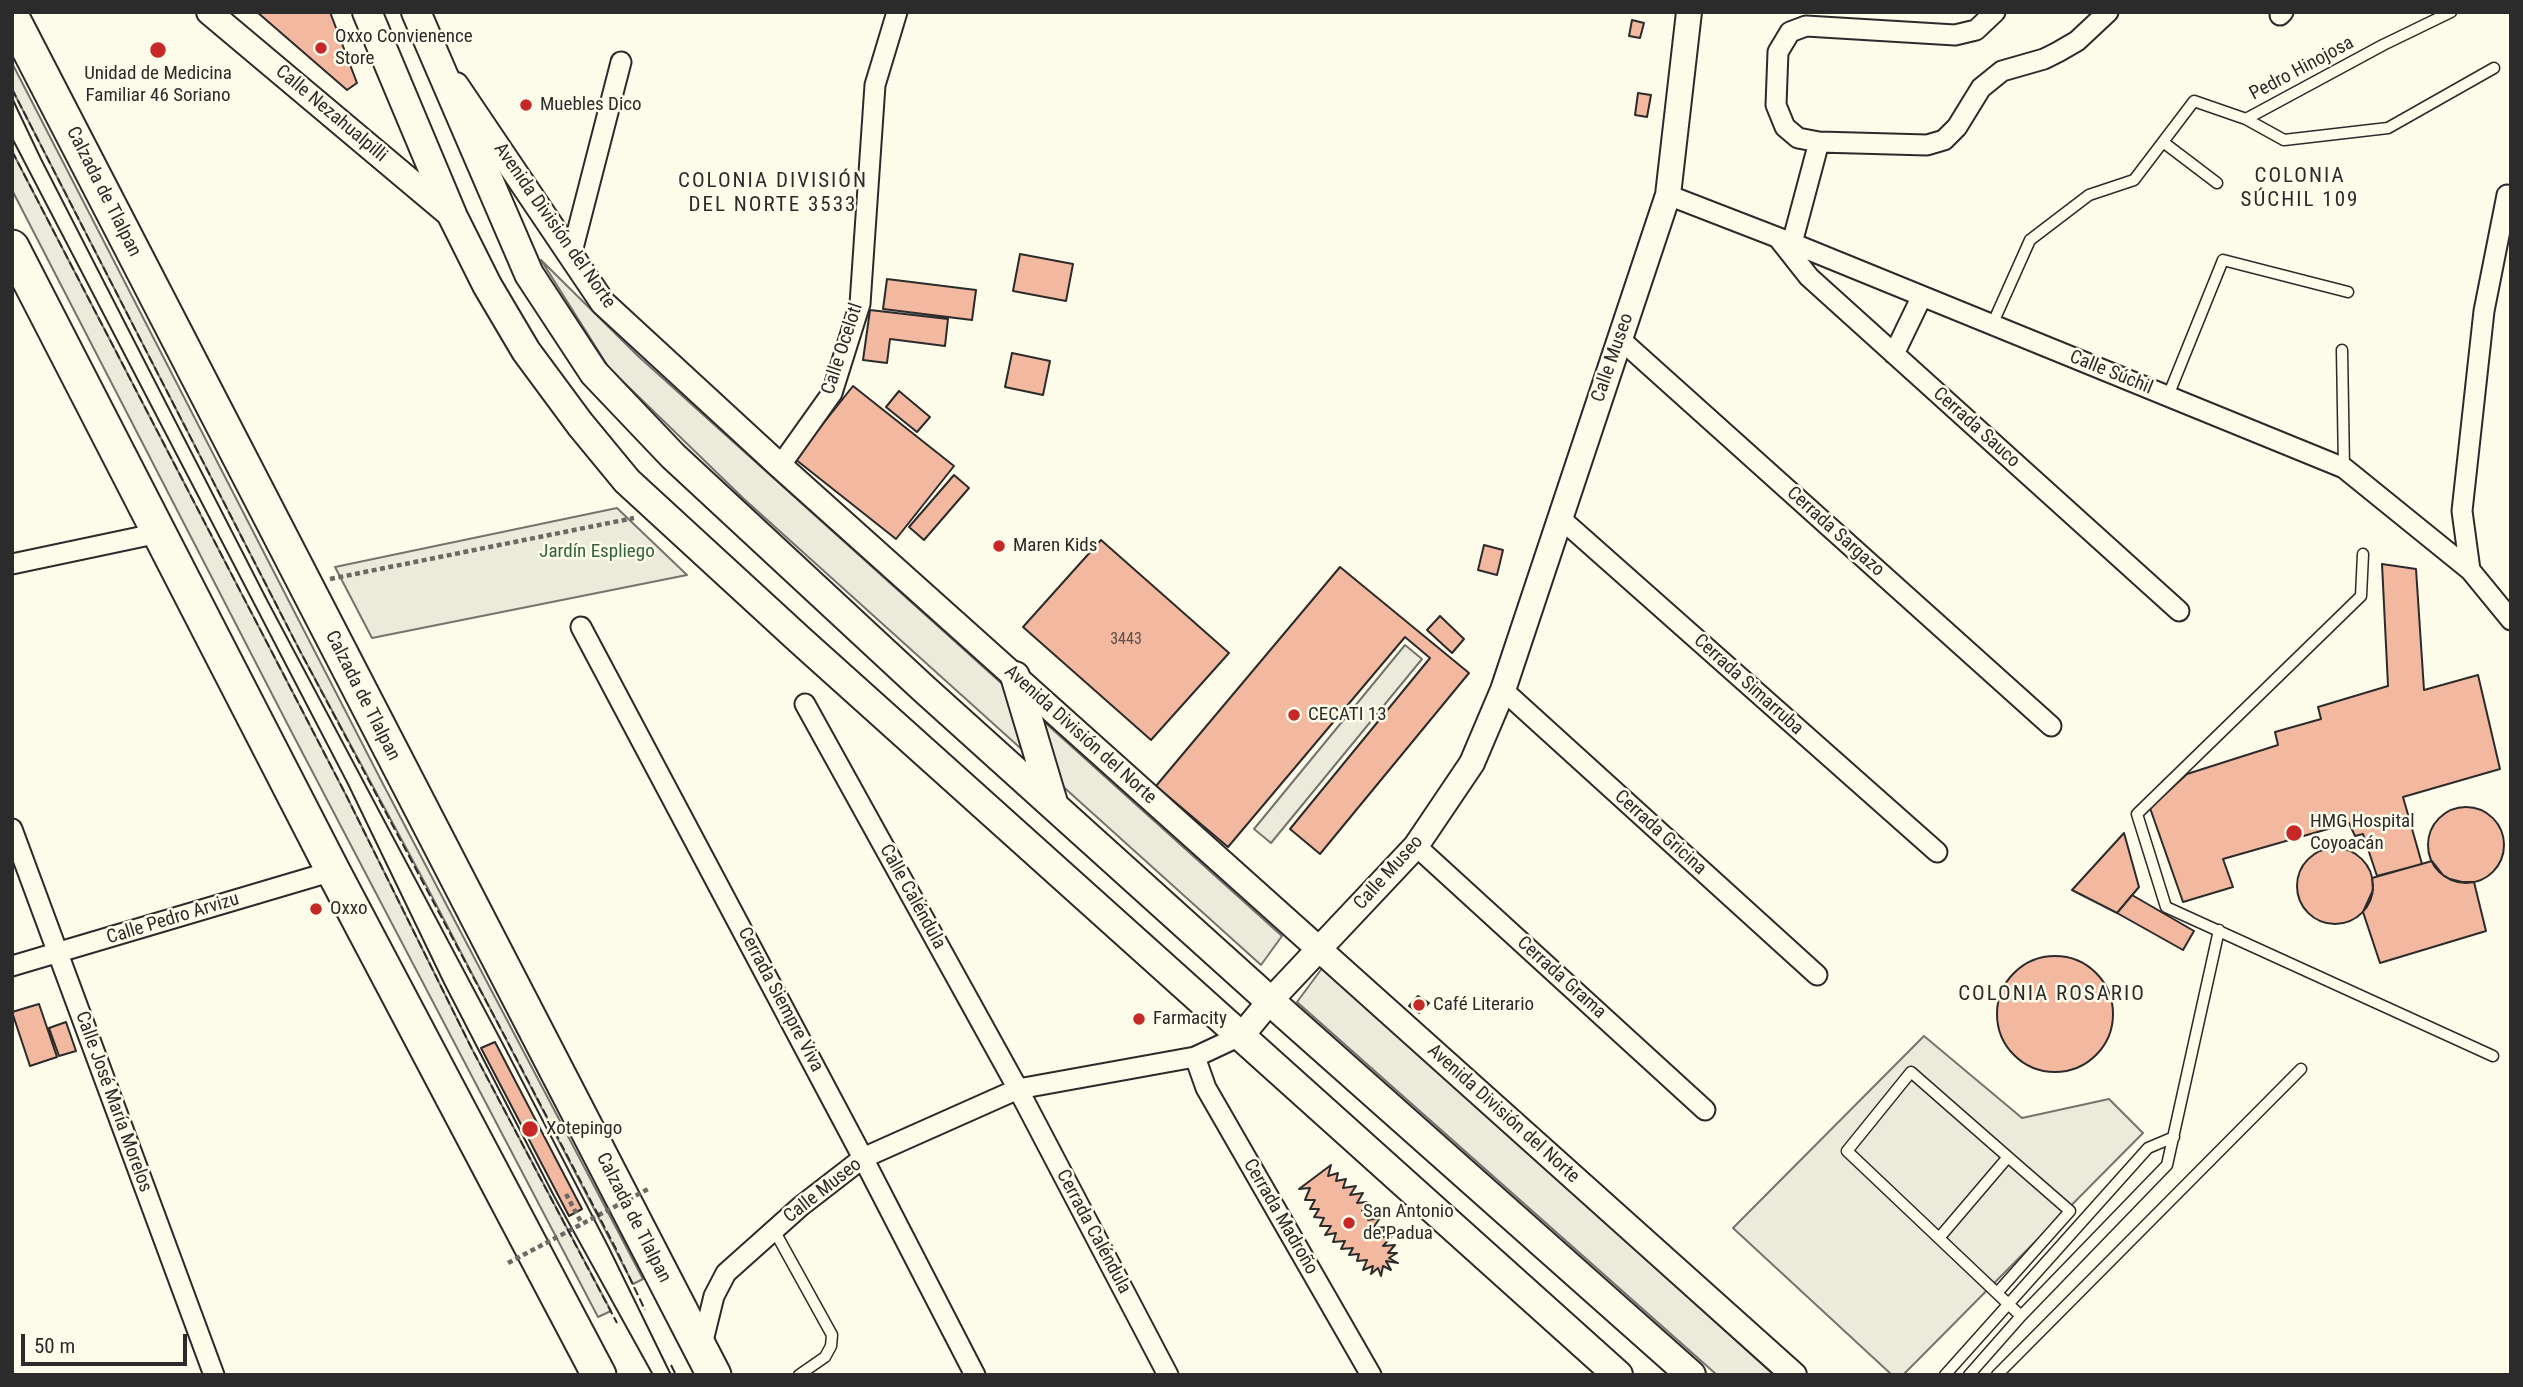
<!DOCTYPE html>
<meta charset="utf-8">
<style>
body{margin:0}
#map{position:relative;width:2523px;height:1387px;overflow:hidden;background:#fdfbea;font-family:"Roboto Condensed",sans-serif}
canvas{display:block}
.frame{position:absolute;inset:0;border:14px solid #2b2b2b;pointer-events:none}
.scale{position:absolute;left:21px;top:1334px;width:166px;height:32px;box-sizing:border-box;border:4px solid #2b2b2b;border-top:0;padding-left:9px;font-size:21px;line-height:24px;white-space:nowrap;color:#2b2b2b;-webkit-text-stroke:5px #fdfbea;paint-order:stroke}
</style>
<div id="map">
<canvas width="2523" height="1387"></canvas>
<div class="frame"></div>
<div class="scale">50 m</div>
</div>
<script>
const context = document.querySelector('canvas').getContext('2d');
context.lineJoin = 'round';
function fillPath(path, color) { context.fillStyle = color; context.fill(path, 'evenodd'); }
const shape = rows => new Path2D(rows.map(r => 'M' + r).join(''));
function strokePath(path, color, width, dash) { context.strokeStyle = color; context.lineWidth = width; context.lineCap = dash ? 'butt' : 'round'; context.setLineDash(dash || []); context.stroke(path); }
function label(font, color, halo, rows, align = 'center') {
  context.font = font + ' "Roboto Condensed",sans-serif'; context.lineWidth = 5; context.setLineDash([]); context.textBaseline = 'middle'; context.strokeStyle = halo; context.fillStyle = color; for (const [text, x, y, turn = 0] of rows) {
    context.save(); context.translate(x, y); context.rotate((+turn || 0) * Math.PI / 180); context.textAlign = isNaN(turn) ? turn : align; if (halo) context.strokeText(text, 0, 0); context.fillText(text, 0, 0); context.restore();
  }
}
const green = shape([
 [12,63,383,784,643,1279,633,1284,426,885,300,651,12,89,12,63],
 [12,151,346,795,472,1049,611,1311,598,1317,290,729,12,190,12,151],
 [541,260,638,356,1282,936,1261,965,744,499,609,368,541,260],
 [617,508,687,575,372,638,335,567,617,508],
 [1405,645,1422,659,1271,843,1254,829,1405,645],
 [1323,967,1774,1375,1717,1375,1297,1002,1323,967]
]);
fillPath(green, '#ecebdb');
strokePath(green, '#74746e', 2);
const parking = shape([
 [1924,1036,2022,1118,2109,1099,2143,1133,1903,1375,1892,1375,1733,1228,1924,1036]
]);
fillPath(parking, '#eceadb');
strokePath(parking, '#74746e', 2);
const building = shape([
 [257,12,330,12,357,83,347,90,257,12],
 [1632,20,1644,23,1640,38,1629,36,1632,20],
 [1638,93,1651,95,1647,117,1635,115,1638,93],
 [1020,254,1073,264,1066,301,1013,291,1020,254],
 [887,279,976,290,972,320,883,309,887,279],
 [870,310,948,319,945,346,890,339,887,363,863,360,870,310],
 [1012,353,1050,361,1043,395,1005,387,1012,353],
 [853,386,954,466,896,539,795,459,853,386],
 [899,391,930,417,917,432,886,407,899,391],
 [954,475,969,488,924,540,909,527,954,475],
 [1101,540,1229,653,1151,740,1023,627,1101,540],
 [1484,545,1503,550,1497,575,1478,570,1484,545],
 [2382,564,2416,569,2424,690,2478,675,2500,769,2403,797,2422,864,2377,876,2363,834,2355,836,2349,823,2223,859,2233,887,2183,902,2150,808,2187,774,2278,745,2275,732,2321,719,2318,707,2388,686,2382,564],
 [1340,567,1469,673,1320,854,1290,829,1430,658,1405,637,1228,847,1156,786,1340,567],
 [1440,616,1464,639,1452,653,1427,630,1440,616],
 '2428 845a38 38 0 1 1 76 0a38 38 0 1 1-76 0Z',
 [2124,833,2139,887,2117,913,2072,890,2124,833],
 '2297 886a38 38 0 1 1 76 0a38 38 0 1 1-76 0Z',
 [2432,861,2443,875,2450,879,2462,882,2474,882,2486,931,2380,963,2363,912,2373,890,2372,878,2432,861],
 [2132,895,2194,931,2183,950,2117,913,2132,895],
 '1997 1014a58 58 0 1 1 116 0a58 58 0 1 1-116 0Z',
 [1418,996,1429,1003,1419,1013,1409,1006,1418,996],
 [39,1004,57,1057,30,1066,12,1012,39,1004],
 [66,1022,76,1051,59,1056,49,1028,66,1022],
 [495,1042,582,1209,569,1216,481,1048,495,1042],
 [1331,1165,1328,1176,1338,1173,1336,1181,1346,1179,1343,1188,1356,1186,1350,1195,1363,1193,1357,1203,1367,1202,1362,1211,1373,1208,1368,1220,1380,1218,1373,1228,1387,1227,1377,1238,1392,1236,1383,1246,1395,1245,1388,1253,1397,1253,1389,1258,1398,1263,1386,1261,1391,1270,1383,1266,1381,1276,1378,1268,1371,1274,1373,1266,1363,1270,1367,1260,1357,1261,1359,1254,1349,1255,1353,1248,1341,1249,1345,1241,1333,1242,1336,1233,1325,1235,1331,1226,1320,1226,1324,1218,1314,1217,1319,1209,1310,1209,1315,1200,1305,1200,1310,1188,1299,1189,1331,1165]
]);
fillPath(building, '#f2b8a0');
strokePath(building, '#2b2b2b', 2);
const service = shape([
 [2246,119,2383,45,2451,12],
 [2163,142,2217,183],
 [1992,325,2030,240,2089,195,2134,180,2194,101,2246,119,2284,140,2388,128,2494,68],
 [2342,350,2344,468],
 [2168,396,2223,260,2348,292],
 [2363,554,2361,596,2137,814,2166,907,2493,1056],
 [2008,1157,1911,1072,1847,1151,2021,1316],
 [774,1230,832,1335,831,1346,825,1357,799,1375],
 [1939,1238,2008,1157,2070,1211,1997,1293],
 [1945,1375,2148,1148,2174,1137],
 [1969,1375,2021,1316,2167,1165,2219,930],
 [1997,1375,2301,1069]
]);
const minor = shape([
 [1995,12,1976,30,1955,35,1806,26,1790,32,1778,52,1776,105,1785,127,1798,138,1819,142,1927,145,1944,140,1957,127,1981,88,2002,71,2044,59,2058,52,2077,41,2108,12],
 [2280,15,2283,12],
 [1668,195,1792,243,2344,468,2470,570,2511,620],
 [1779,239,1809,277,2179,611],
 [1792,243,1819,142],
 [571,256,621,62],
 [1620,339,2051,726],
 [1894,354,1922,296],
 [780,466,832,393,860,304,875,85,897,12],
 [1559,517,1937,852],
 [12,564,159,533],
 [2470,570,2462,511,2484,311,2507,195],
 [581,627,863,1158,975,1375],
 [1503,690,1817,975],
 [805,704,1018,1089,1168,1375],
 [12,829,214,1375],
 [1416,846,1705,1110],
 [12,966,333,871],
 [1195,1057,1206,1088,1371,1375],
 [701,1349,714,1296,726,1273,801,1206,863,1158,1018,1089,1195,1057,1242,1035]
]);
const tertiary = shape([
 [209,12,453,217],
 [456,85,603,303,780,466,1794,1375],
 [1242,1035,1270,1001,1416,846,1472,763,1503,690,1668,195,1689,12]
]);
const secondary = shape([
 [367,12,453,217,487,285,526,351,580,424,627,481,800,640,1618,1375],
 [416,12,529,274,594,373,673,456,923,688,1270,1001,1691,1375],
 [1015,676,1054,806]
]);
const trunk = shape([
 [12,17,714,1375],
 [12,247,333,871,599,1375]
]);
strokePath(service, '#2b2b2b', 13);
strokePath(minor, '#2b2b2b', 23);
strokePath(tertiary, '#2b2b2b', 28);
strokePath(secondary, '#2b2b2b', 32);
strokePath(trunk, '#2b2b2b', 37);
strokePath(shape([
 [330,579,634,518],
 [566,1194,582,1224]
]), '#6a6964', 4.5, [5, 3.5]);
strokePath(service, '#fdfbea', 10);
strokePath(minor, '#fdfbea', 19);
strokePath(tertiary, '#fdfbea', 24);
strokePath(secondary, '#fdfbea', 28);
strokePath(trunk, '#fdfbea', 33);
strokePath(shape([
 [12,98,41,159,267,600,505,1048,608,1246,671,1375],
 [12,138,348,784,444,983,554,1196,653,1375]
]), '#2b2b2b', 2);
strokePath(shape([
 [508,1263,650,1188]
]), '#6a6964', 4.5, [5, 3.5]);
strokePath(shape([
 [12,89,300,651,503,1033,615,1247,645,1310],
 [12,151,346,795,472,1049,617,1323],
 [671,1365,676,1375]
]), '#2b2b2b', 2, [9, 3.5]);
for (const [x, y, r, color] of [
 [321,48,7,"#c62828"],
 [158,50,9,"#c62828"],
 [526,105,7,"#c62828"],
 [999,546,7,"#c62828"],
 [1294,715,7,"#c62828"],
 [2294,833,9,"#c62828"],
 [316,909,7,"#c62828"],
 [1419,1005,7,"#c62828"],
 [1139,1019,7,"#c62828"],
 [530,1129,9,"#c62828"],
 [1349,1223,7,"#c62828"]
]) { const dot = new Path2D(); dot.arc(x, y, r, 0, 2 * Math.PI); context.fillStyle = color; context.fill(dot); strokePath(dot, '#fdfbea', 2.5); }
label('16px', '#5d4e48', null, [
 ["3443",1126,640]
]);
label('19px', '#2b2b2b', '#fdfbea', [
 ["Oxxo Convienence",335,37],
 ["Store",335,59],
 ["Unidad de Medicina",158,74,"center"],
 ["Familiar 46 Soriano",158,96,"center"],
 ["Muebles Dico",540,105],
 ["Maren Kids",1013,546],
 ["CECATI 13",1308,715],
 ["HMG Hospital",2310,822],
 ["Coyoacán",2310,844],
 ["Oxxo",330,909],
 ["Café Literario",1433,1005],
 ["Farmacity",1153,1019],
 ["Xotepingo",546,1129],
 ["San Antonio",1363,1212],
 ["de Padua",1363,1234]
], 'left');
label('19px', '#2b2b2b', '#fdfbea', [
 ["Pedro Hinojosa",2302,69,-28],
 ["Calle Nezahualpilli",331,114,40],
 ["Calzada de Tlalpan",103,192,63],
 ["Avenida División del Norte",554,226,55],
 ["Calle Ocelotl",843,349,-72],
 ["Calle Museo",1613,358,-71],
 ["Calle Súchil",2111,373,22],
 ["Cerrada Sauco",1976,428,42],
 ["Cerrada Sargazo",1835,532,42],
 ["Cerrada Simarruba",1748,685,42],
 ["Calzada de Tlalpan",362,696,63],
 ["Avenida División del Norte",1080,735,42],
 ["Cerrada Gricina",1660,833,42],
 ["Calle Museo",1389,873,-48],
 ["Calle Caléndula",912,897,61],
 ["Calle Pedro Arvizu",173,919,-17],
 ["Cerrada Grama",1561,978,42],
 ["Cerrada Siempre Viva",780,1000,62],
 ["Calle José María Morelos",113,1102,70],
 ["Avenida División del Norte",1503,1114,42],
 ["Calle Museo",823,1191,-38],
 ["Cerrada Madroño",1280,1217,60],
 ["Calzada de Tlalpan",633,1218,63],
 ["Cerrada Caléndula",1093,1232,62]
]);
label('19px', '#34623c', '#fdfbea', [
 ["Jardín Espliego",597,552]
]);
context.letterSpacing = '2px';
label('21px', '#2b2b2b', '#fdfbea', [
 ["COLONIA",2300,177],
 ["SÚCHIL 109",2300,201],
 ["COLONIA DIVISIÓN",773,182],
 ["DEL NORTE 3533",773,206],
 ["COLONIA ROSARIO",2052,995]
]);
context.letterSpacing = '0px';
</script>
